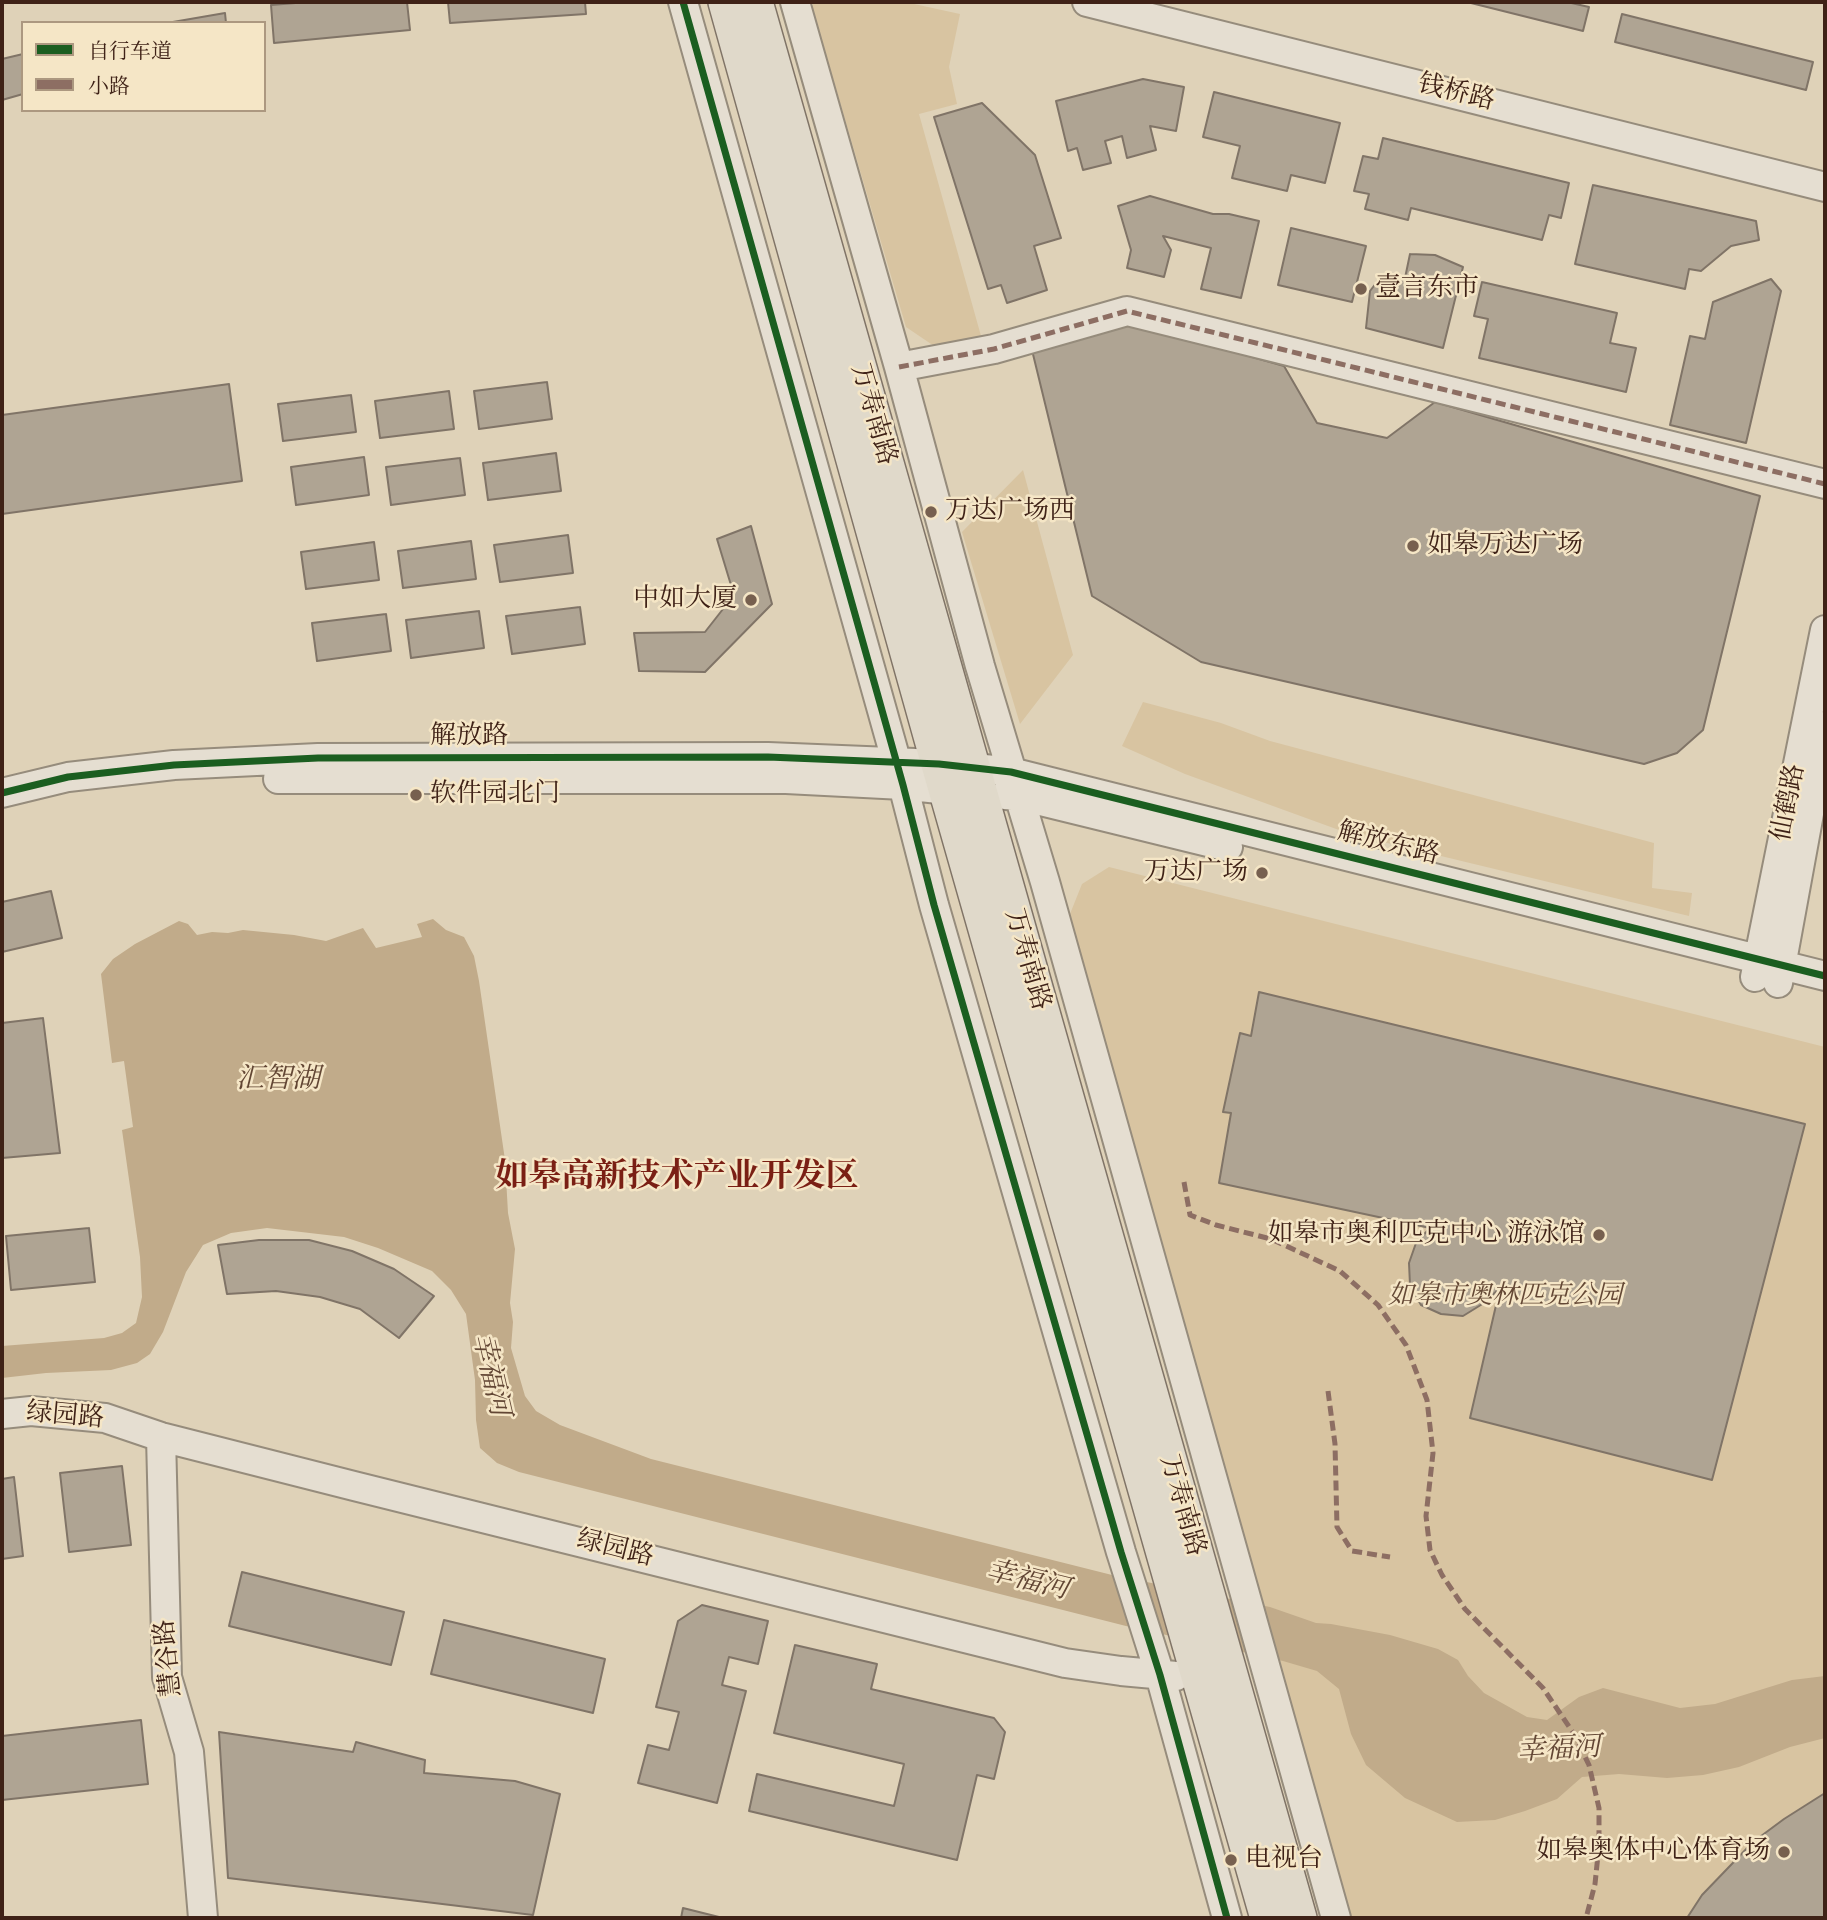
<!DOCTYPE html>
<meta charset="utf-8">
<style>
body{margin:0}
#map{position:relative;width:1827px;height:1920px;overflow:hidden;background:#dfd2b8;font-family:"IM FELL Double Pica","Noto Serif SC",serif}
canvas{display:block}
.frame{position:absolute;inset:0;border:4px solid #3f2217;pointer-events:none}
.legend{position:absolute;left:21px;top:21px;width:245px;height:91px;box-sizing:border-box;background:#f5e6c6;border:2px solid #ac9880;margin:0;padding:9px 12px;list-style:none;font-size:21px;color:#3f2217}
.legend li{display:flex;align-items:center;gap:14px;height:35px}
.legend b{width:35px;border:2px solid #ac9880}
</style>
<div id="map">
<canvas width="1827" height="1920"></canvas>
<div class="frame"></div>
<ul class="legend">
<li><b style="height:9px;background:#1b5e20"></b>自行车道</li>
<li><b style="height:9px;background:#8d6e63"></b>小路</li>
</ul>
</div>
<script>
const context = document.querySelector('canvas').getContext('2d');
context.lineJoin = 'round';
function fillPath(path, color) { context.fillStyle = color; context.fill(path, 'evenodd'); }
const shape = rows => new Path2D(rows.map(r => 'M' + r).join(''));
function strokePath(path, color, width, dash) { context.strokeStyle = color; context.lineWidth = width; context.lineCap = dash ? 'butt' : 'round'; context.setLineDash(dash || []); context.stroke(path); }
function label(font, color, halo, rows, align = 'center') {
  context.font = font + ' "IM FELL Double Pica","Noto Serif SC",serif'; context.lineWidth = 5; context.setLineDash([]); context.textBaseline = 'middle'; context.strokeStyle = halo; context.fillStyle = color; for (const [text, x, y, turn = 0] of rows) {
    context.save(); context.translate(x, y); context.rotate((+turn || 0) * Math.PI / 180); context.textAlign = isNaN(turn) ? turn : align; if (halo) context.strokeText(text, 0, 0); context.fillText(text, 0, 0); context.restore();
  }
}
fillPath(shape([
 [814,2,905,2,960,14,949,67,957,104,919,114,981,336,937,348,906,327,812,7],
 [1023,470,1073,655,1020,724,962,532],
 [1143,702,1221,723,1270,741,1654,843,1652,888,1692,893,1689,916,1350,834,1185,774,1122,746],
 [1109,867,1825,1047,1825,1918,1343,1918,1068,919,1082,884]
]), '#d8c4a1');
fillPath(shape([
 [433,919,446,930,464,937,474,956,479,981,505,1160,508,1213,515,1249,510,1303,513,1322,511,1348,525,1396,536,1411,560,1425,651,1459,1112,1575,1270,1607,1316,1623,1331,1624,1390,1635,1438,1649,1458,1660,1468,1676,1484,1693,1527,1717,1547,1720,1579,1697,1603,1688,1680,1708,1715,1704,1792,1680,1825,1676,1825,1738,1790,1747,1739,1767,1703,1775,1667,1778,1619,1774,1582,1777,1557,1799,1525,1811,1495,1820,1457,1822,1405,1798,1366,1765,1351,1734,1339,1689,1317,1671,1283,1661,1126,1626,519,1472,497,1463,480,1448,476,1420,475,1380,466,1314,451,1290,432,1271,378,1248,344,1237,267,1228,231,1233,203,1245,186,1272,163,1332,150,1354,137,1363,111,1370,46,1373,2,1378,2,1346,104,1338,122,1333,136,1323,142,1297,140,1257,122,1130,133,1127,124,1061,112,1063,101,974,113,959,135,944,179,921,188,924,197,935,212,932,228,933,243,930,294,935,326,941,363,928,376,948,422,937,417,924]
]), '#c1ab8a');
const building = shape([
 [308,2,407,2,410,30,274,43,271,5,308,2],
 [448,2,585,2,586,14,450,23,448,2],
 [1467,2,1567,2,1589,7,1583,31,1467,2],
 [225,13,226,23,167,23,225,13],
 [1622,14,1813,62,1806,90,1615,42,1622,14],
 [23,54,23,94,2,100,2,59,23,54],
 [1143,79,1184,87,1176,131,1150,126,1156,150,1127,158,1122,136,1105,141,1111,163,1083,170,1077,148,1068,151,1056,101,1143,79],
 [1214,92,1340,123,1325,183,1291,175,1287,191,1232,178,1240,146,1203,137,1214,92],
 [982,103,1035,155,1061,238,1034,246,1047,290,1007,303,1001,285,988,289,934,117,982,103],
 [1383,138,1569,183,1561,218,1549,215,1542,240,1411,208,1408,220,1365,209,1369,194,1354,191,1363,156,1378,159,1383,138],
 [1593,185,1756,221,1759,240,1731,246,1701,271,1689,269,1685,289,1575,264,1593,185],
 [1150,196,1213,214,1229,214,1259,221,1241,298,1201,289,1211,248,1163,236,1171,250,1164,277,1127,268,1131,250,1118,206,1150,196],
 [1291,228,1366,246,1352,302,1278,285,1291,228],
 [1410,254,1435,255,1463,267,1443,348,1366,328,1370,291,1383,274,1405,278,1410,254],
 [1771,279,1781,291,1746,443,1670,425,1690,336,1705,339,1713,302,1771,279],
 [1482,282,1617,313,1610,343,1636,348,1626,392,1479,358,1488,319,1474,316,1482,282],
 [1129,322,1284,366,1317,423,1387,438,1435,402,1760,496,1703,730,1677,753,1644,764,1201,662,1092,596,1031,346,1129,322],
 [547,382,552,419,479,429,474,391,547,382],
 [229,384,242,481,2,514,2,415,229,384],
 [449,391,454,429,380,438,375,401,449,391],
 [351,395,356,432,283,441,278,404,351,395],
 [556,453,561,491,488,500,483,463,556,453],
 [364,457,369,495,296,505,291,467,364,457],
 [460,458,465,495,391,505,386,467,460,458],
 [751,526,772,604,705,672,639,671,634,633,705,632,734,595,717,539,751,526],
 [568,535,573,573,500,582,494,545,568,535],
 [471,541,476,579,403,588,398,551,471,541],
 [374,542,379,580,306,589,301,552,374,542],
 [580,607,585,644,512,654,506,616,580,607],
 [479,611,484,648,411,658,406,620,479,611],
 [386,614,391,651,317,661,312,623,386,614],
 [51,891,62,938,2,952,2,902,51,891],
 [1259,992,1805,1124,1712,1480,1470,1418,1500,1288,1484,1303,1463,1316,1441,1314,1421,1305,1410,1285,1409,1263,1416,1243,1430,1228,1219,1183,1231,1113,1223,1112,1240,1033,1251,1036,1259,992],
 [43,1018,60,1153,2,1158,2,1023,43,1018],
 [89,1228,95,1282,11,1290,6,1236,89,1228],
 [259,1240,309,1240,352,1251,394,1269,434,1296,399,1338,360,1309,320,1297,276,1291,227,1294,218,1245,259,1240],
 [122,1466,131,1545,69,1552,60,1473,122,1466],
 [14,1477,23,1556,2,1559,2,1479,14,1477],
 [242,1572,404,1612,391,1665,229,1626,242,1572],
 [702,1605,768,1621,758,1664,729,1657,722,1685,746,1691,717,1803,638,1783,648,1745,669,1750,679,1712,656,1707,678,1621,702,1605],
 [444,1620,605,1659,593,1713,431,1674,444,1620],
 [795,1645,877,1664,871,1689,994,1718,1005,1732,994,1779,977,1775,957,1860,749,1811,757,1774,894,1806,904,1764,774,1733,795,1645],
 [141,1720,148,1784,2,1800,2,1736,141,1720],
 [219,1732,353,1752,356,1742,425,1760,424,1773,515,1781,560,1794,533,1915,228,1878,219,1732],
 [1825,1793,1825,1918,1687,1918,1702,1895,1753,1842,1784,1819,1825,1793],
 [683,1908,723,1918,681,1918,683,1908]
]);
fillPath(building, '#afa493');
strokePath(building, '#807467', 2);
const minor = shape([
 [683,2,903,785,934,905,1121,1552,1160,1675,1227,1918],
 [795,2,899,367,980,666,1045,882,1336,1918],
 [1087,2,1825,187],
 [899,367,994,349,1127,311,1825,484],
 [278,779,786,779,903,785,965,792],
 [2,793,68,777,174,765,318,758,768,757,939,764,1011,772,1825,976],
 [1005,795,1020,796,1228,847],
 [1755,977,1825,630],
 [1778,983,1825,726],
 [2,1414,31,1411,105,1418,161,1437,354,1486,1065,1663,1121,1671,1176,1676],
 [161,1437,167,1677,189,1752,203,1918]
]);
const major = shape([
 [726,2,939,764,1268,1918],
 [755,2,1299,1918]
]);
strokePath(minor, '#968c7c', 32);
strokePath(major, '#807467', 38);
strokePath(minor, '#e5ded1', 28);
strokePath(major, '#e0d9ca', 35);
strokePath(shape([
 [899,367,994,349,1127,311,1825,484],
 [1184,1182,1190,1215,1216,1225,1271,1239,1340,1271,1378,1305,1406,1345,1427,1400,1433,1453,1426,1516,1430,1550,1442,1575,1465,1609,1543,1688,1574,1734,1589,1765,1599,1808,1599,1845,1595,1884,1586,1918],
 [1328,1391,1335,1444,1337,1527,1352,1551,1390,1557]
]), '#8d6e63', 5, [10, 5]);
strokePath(shape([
 [683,2,903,785,934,905,1121,1552,1160,1675,1227,1918],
 [2,793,68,777,174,765,318,758,768,757,939,764,1011,772,1825,976]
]), '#1b5e20', 7);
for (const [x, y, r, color] of [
 [1361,289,7,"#77604f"],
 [931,512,7,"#77604f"],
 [1413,546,7,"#77604f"],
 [751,600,7,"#77604f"],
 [416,795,7,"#77604f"],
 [1262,873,7,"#77604f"],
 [1599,1235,7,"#77604f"],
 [1784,1852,7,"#77604f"],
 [1231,1860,7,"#77604f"]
]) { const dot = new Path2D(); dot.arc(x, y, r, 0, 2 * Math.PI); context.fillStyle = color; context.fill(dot); strokePath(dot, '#f5e6c6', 2.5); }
label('26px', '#3f2217', '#f5e6c6', [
 ["钱桥路",1456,94,14],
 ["万寿南路",872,415,74],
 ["解放路",469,737],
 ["仙鹤路",1790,803,-79],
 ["解放东路",1388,845,14],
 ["万寿南路",1026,960,74],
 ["绿园路",65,1417,5],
 ["万寿南路",1181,1506,74],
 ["绿园路",615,1550,14],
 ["慧谷路",170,1658,-96]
]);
label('26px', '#3f2217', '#f5e6c6', [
 ["壹言东市",1375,289],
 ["万达广场西",945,512],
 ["如皋万达广场",1427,546],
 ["中如大厦",737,600,"right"],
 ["软件园北门",430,795],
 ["万达广场",1248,873,"right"],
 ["如皋市奥利匹克中心 游泳馆",1585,1235,"right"],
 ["如皋奥体中心体育场",1770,1852,"right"],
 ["电视台",1245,1860]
], 'left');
label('italic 26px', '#644835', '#f5e6c6', [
 ["如皋市奥林匹克公园",1505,1297]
]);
label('italic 28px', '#624634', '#f5e6c6', [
 ["汇智湖",278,1081],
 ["幸福河",489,1375,77],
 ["幸福河",1027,1582,14],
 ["幸福河",1559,1751,-3]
]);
label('bold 33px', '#7a1f14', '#f5e6c6', [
 ["如皋高新技术产业开发区",677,1179]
]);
</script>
